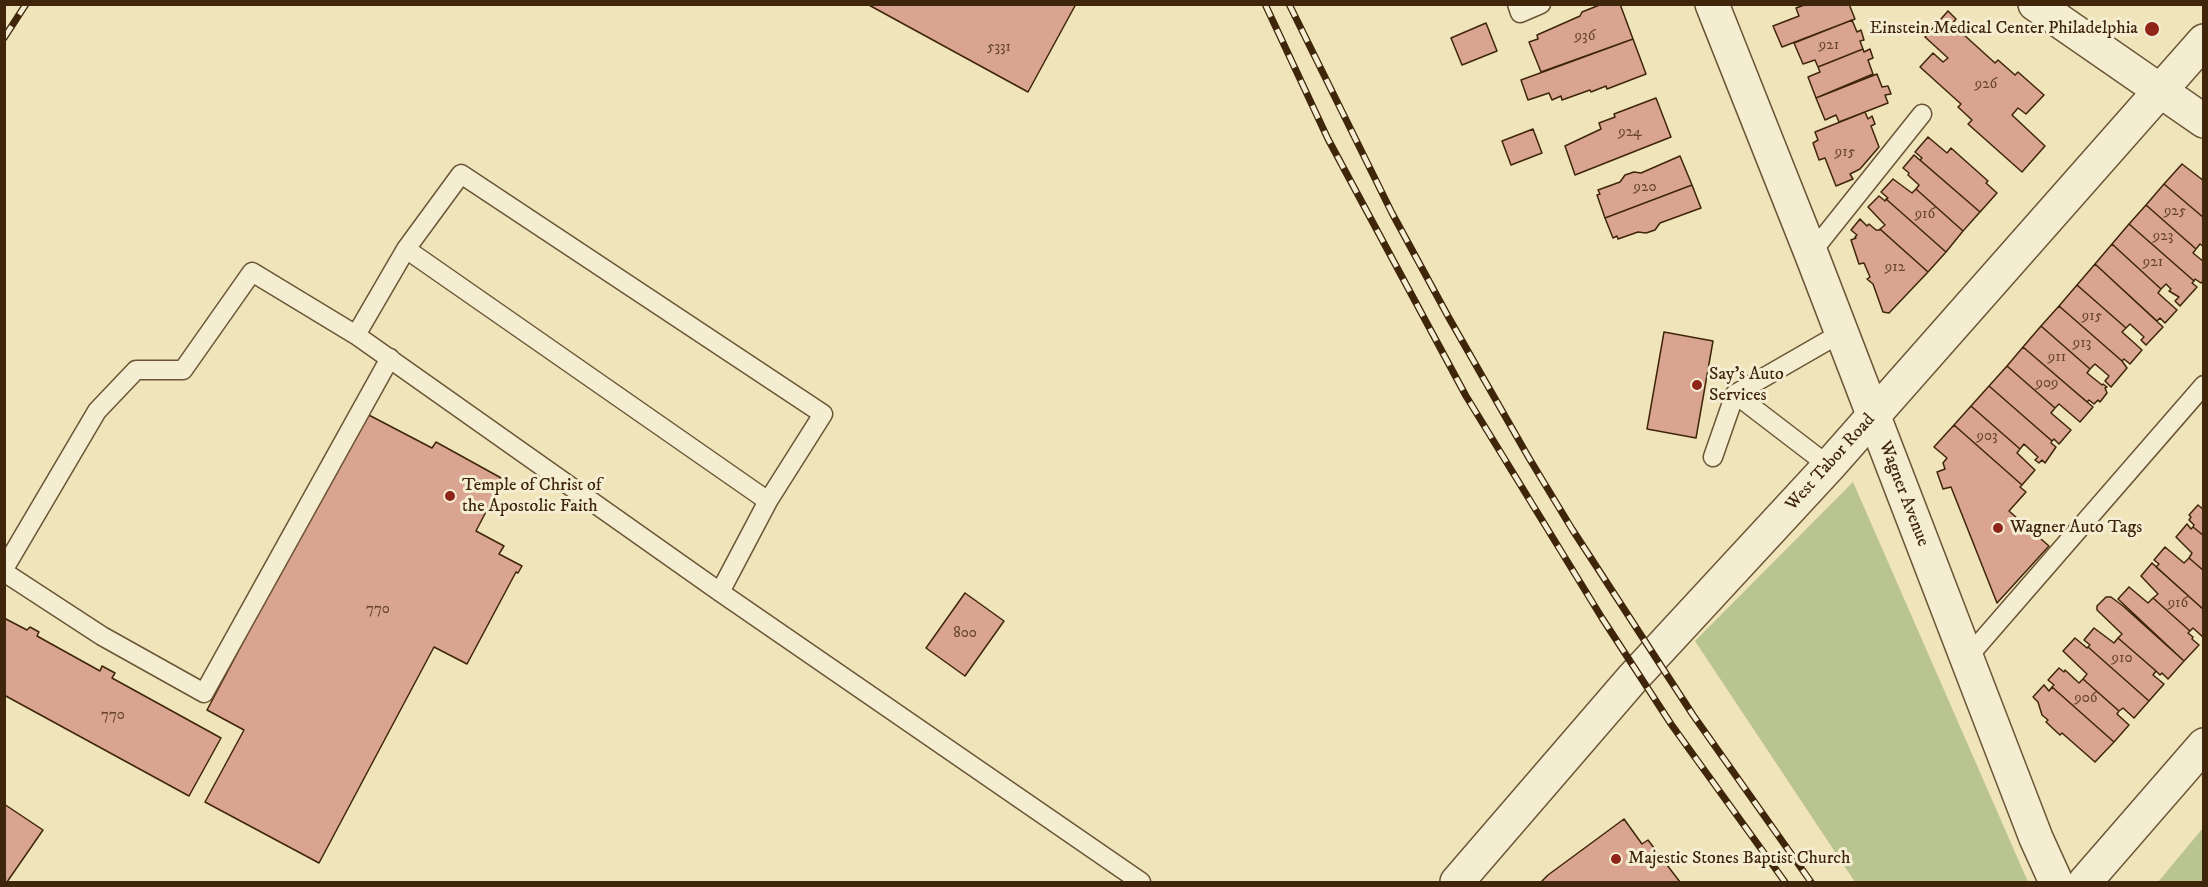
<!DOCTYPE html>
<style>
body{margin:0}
#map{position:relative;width:2208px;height:887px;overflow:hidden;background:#efe4ba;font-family:"IM FELL DW Pica",serif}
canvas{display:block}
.frame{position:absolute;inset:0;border:6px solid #3f2509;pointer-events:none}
</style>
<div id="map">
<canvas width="2208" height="887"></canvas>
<div class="frame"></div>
</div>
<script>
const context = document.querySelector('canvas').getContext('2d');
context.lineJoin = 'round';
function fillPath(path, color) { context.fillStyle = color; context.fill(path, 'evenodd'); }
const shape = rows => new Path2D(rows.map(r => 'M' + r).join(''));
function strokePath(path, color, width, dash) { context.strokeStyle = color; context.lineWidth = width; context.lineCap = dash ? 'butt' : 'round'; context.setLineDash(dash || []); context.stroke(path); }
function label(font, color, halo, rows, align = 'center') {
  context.font = font + ' "IM FELL DW Pica",serif'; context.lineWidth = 6; context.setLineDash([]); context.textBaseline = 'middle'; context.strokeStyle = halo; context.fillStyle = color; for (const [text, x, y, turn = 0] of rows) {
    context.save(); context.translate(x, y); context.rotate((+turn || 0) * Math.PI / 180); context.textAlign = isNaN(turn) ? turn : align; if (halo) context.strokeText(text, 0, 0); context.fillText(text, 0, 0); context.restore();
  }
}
fillPath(shape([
 [1853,482,2028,882,1855,882,1695,641],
 [2203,828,2203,882,2158,882]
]), '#b9c490');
const building = shape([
 [867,4,1076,4,1028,92,867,4],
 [1602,4,1620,4,1633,39,1541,72,1529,42,1538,39,1537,35,1580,16,1582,12,1602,4],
 [1807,4,1849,4,1855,19,1782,47,1773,26,1799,16,1796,8,1807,4],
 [1948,11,1956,19,1952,24,1995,63,1998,60,2015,75,2018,72,2044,95,2026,114,2018,108,2012,115,2045,146,2022,172,1968,124,1972,120,1958,107,1961,104,1920,67,1933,53,1943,62,1948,58,1925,37,1948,11],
 [1852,20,1857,32,1861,30,1864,40,1860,41,1863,49,1818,67,1815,60,1803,64,1794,43,1852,20],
 [1486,23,1497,51,1462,65,1451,38,1486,23],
 [1633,39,1646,74,1607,89,1606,86,1591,92,1590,90,1562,100,1561,96,1552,100,1549,93,1528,100,1521,80,1633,39],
 [1863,49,1864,52,1870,49,1873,58,1868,60,1873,74,1816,98,1808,77,1820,72,1818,67,1863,49],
 [1877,74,1882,87,1888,86,1891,94,1885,95,1888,103,1839,122,1836,115,1825,120,1816,98,1877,74],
 [1656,98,1671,137,1575,175,1565,146,1601,129,1599,123,1615,117,1614,114,1656,98],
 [1865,112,1868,119,1872,116,1875,124,1871,126,1879,147,1860,169,1850,174,1853,179,1836,186,1825,158,1819,160,1813,143,1818,140,1815,132,1865,112],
 [1533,129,1542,153,1511,165,1502,141,1533,129],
 [1928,137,1947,153,1951,148,1988,181,1986,183,1997,193,1980,212,1920,160,1922,158,1915,152,1928,137],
 [1914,155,1980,212,1963,231,1916,189,1919,185,1908,175,1909,173,1903,168,1914,155],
 [1680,156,1692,185,1605,218,1597,195,1600,194,1598,190,1620,182,1625,175,1634,172,1641,173,1680,156],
 [2182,164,2204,181,2204,218,2164,184,2182,164],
 [1893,179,1912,193,1916,189,1963,231,1946,252,1886,199,1888,198,1881,192,1893,179],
 [2164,184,2204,218,2204,247,2200,244,2196,249,2146,205,2164,184],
 [1692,185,1701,208,1660,223,1655,230,1646,233,1638,232,1618,239,1617,236,1613,238,1605,218,1692,185],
 [1879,196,1885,201,1886,199,1946,252,1928,272,1880,229,1885,225,1868,207,1879,196],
 [2146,205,2196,249,2193,253,2204,262,2204,280,2201,283,2195,279,2194,281,2129,224,2146,205],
 [1860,219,1867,226,1869,224,1876,230,1881,230,1928,272,1889,313,1883,312,1873,284,1867,279,1870,277,1864,263,1859,264,1851,240,1856,238,1855,237,1857,235,1851,230,1860,219],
 [2129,224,2194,281,2192,283,2197,287,2180,306,2175,301,2179,297,2169,291,2171,289,2166,284,2161,289,2112,244,2129,224],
 [2112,244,2161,289,2158,293,2177,310,2165,323,2160,318,2157,321,2095,264,2112,244],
 [2095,264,2163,327,2146,345,2141,340,2144,337,2130,324,2126,328,2077,285,2095,264],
 [2077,285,2126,328,2122,332,2142,350,2130,364,2124,359,2122,361,2059,306,2077,285],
 [2059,306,2122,361,2127,368,2111,387,2105,381,2109,376,2095,364,2090,369,2041,326,2059,306],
 [2041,326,2090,369,2087,373,2102,385,2103,384,2107,387,2105,388,2107,393,2100,402,2098,400,2094,404,2089,400,2087,402,2023,347,2041,326],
 [1664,332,1713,341,1696,438,1647,429,1664,332],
 [2023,347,2093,407,2080,422,2059,404,2055,408,2007,366,2023,347],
 [2007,366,2055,408,2051,413,2071,430,2059,444,2054,439,2052,441,1989,386,2007,366],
 [1989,386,2052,441,2051,443,2056,447,2045,463,2042,460,2039,463,2035,460,2038,457,2024,444,2020,449,1971,406,1989,386],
 [1971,406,2020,449,2017,453,2035,470,2022,485,1954,425,1971,406],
 [365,413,432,448,436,442,503,479,476,531,504,546,499,554,522,566,518,573,516,572,467,664,434,647,319,863,205,802,244,730,207,710,365,413],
 [1954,425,2022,485,2020,487,2026,492,2009,511,2049,546,1997,603,1951,487,1943,489,1937,472,1945,469,1943,463,1947,458,1934,447,1954,425],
 [2198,505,2204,510,2204,536,2193,527,2194,525,2189,520,2191,517,2189,515,2198,505],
 [2187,524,2191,529,2193,527,2204,536,2204,571,2189,558,2192,553,2176,537,2187,524],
 [2165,547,2184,563,2189,558,2204,571,2204,610,2156,567,2159,564,2154,560,2165,547],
 [2152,563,2204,610,2204,638,2193,628,2190,631,2153,598,2158,594,2141,576,2152,563],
 [2129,587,2148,603,2153,598,2190,631,2188,633,2193,637,2192,639,2199,645,2184,661,2118,599,2129,587],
 [965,593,1004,621,965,676,926,648,965,593],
 [2106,597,2111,597,2123,606,2184,661,2168,679,2162,673,2160,675,2156,671,2118,638,2122,634,2097,610,2097,606,2106,597],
 [4,618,27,630,30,627,39,632,37,636,100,671,102,666,115,673,112,678,221,738,189,796,4,695,4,618],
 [2094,628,2114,643,2118,638,2156,671,2153,675,2164,684,2149,701,2088,647,2090,645,2084,640,2094,628],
 [2075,638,2087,648,2088,647,2149,701,2134,718,2123,708,2119,711,2083,679,2087,674,2063,651,2075,638],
 [2059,668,2064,672,2065,670,2079,683,2083,679,2119,711,2117,714,2129,725,2114,742,2052,687,2054,685,2048,680,2059,668],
 [2044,685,2049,691,2052,687,2114,742,2095,762,2062,733,2060,735,2046,722,2048,720,2042,715,2038,702,2033,697,2044,685],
 [4,804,43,830,7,882,4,882,4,804],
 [1624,819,1642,844,1648,840,1680,882,1541,882,1548,875,1624,819]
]);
fillPath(building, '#d9a490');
strokePath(building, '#3f2509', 1.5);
const service = shape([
 [1517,4,1520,13,1541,4],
 [406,249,461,174,823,414,768,501,720,592],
 [1811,253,1922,114],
 [1735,394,1829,466],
 [1713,457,1735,394,1841,333],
 [768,501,406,249,356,335,720,592,1141,882],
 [4,569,97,411,136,370,183,370,252,272,356,335],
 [4,572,102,636,204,693,390,358],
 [1966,659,2204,385]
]);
const minor = shape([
 [1712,4,1811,253,2036,838,2056,882],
 [2035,4,2204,121]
]);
const tertiary = shape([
 [1457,882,1632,679,1829,466,2204,41],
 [2085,882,2204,745]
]);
strokePath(service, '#6b5535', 21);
strokePath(minor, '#6b5535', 36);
strokePath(tertiary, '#6b5535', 36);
strokePath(service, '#f5edd2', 18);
strokePath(minor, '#f5edd2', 33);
strokePath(tertiary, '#f5edd2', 33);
const rail = shape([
 [1265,4,1328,139,1466,396,1602,618,1671,724,1785,882],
 [1289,4,1392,213,1449,318,1529,458,1572,529,1693,715,1811,882],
 [4,38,26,4]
]);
strokePath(rail, '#3f2509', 7);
strokePath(rail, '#f5edd2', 4.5, [14]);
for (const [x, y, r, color] of [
 [2152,29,8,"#8f2418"],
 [1697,385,6,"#8f2418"],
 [450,496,6,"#8f2418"],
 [1998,528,6,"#8f2418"],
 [1616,859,6,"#8f2418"]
]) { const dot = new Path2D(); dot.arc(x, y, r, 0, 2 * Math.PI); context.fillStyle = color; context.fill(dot); strokePath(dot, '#f5edd2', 2); }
label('15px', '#66452b', null, [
 ["936",1585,37],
 ["921",1829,46],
 ["5331",999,48],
 ["926",1986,85],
 ["924",1630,133],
 ["915",1845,153],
 ["920",1645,188],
 ["925",2175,212],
 ["916",1925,215],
 ["923",2163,237],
 ["921",2153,263],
 ["912",1895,268],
 ["915",2092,317],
 ["913",2082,344],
 ["911",2057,358],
 ["909",2047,384],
 ["903",1987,437],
 ["916",2178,604],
 ["770",378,610],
 ["800",965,634],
 ["910",2122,659],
 ["906",2086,699],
 ["770",113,716]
]);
label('18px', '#3f2509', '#f5edd2', [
 ["Einstein Medical Center Philadelphia",2138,29,"right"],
 ["Say's Auto",1709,375],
 ["Services",1709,396],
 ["Temple of Christ of",462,486],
 ["the Apostolic Faith",462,507],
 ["Wagner Auto Tags",2010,528],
 ["Majestic Stones Baptist Church",1628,859]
], 'left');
label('18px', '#3f2509', '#f5edd2', [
 ["West Tabor Road",1831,463,-48],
 ["Wagner Avenue",1903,494,69]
]);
</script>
